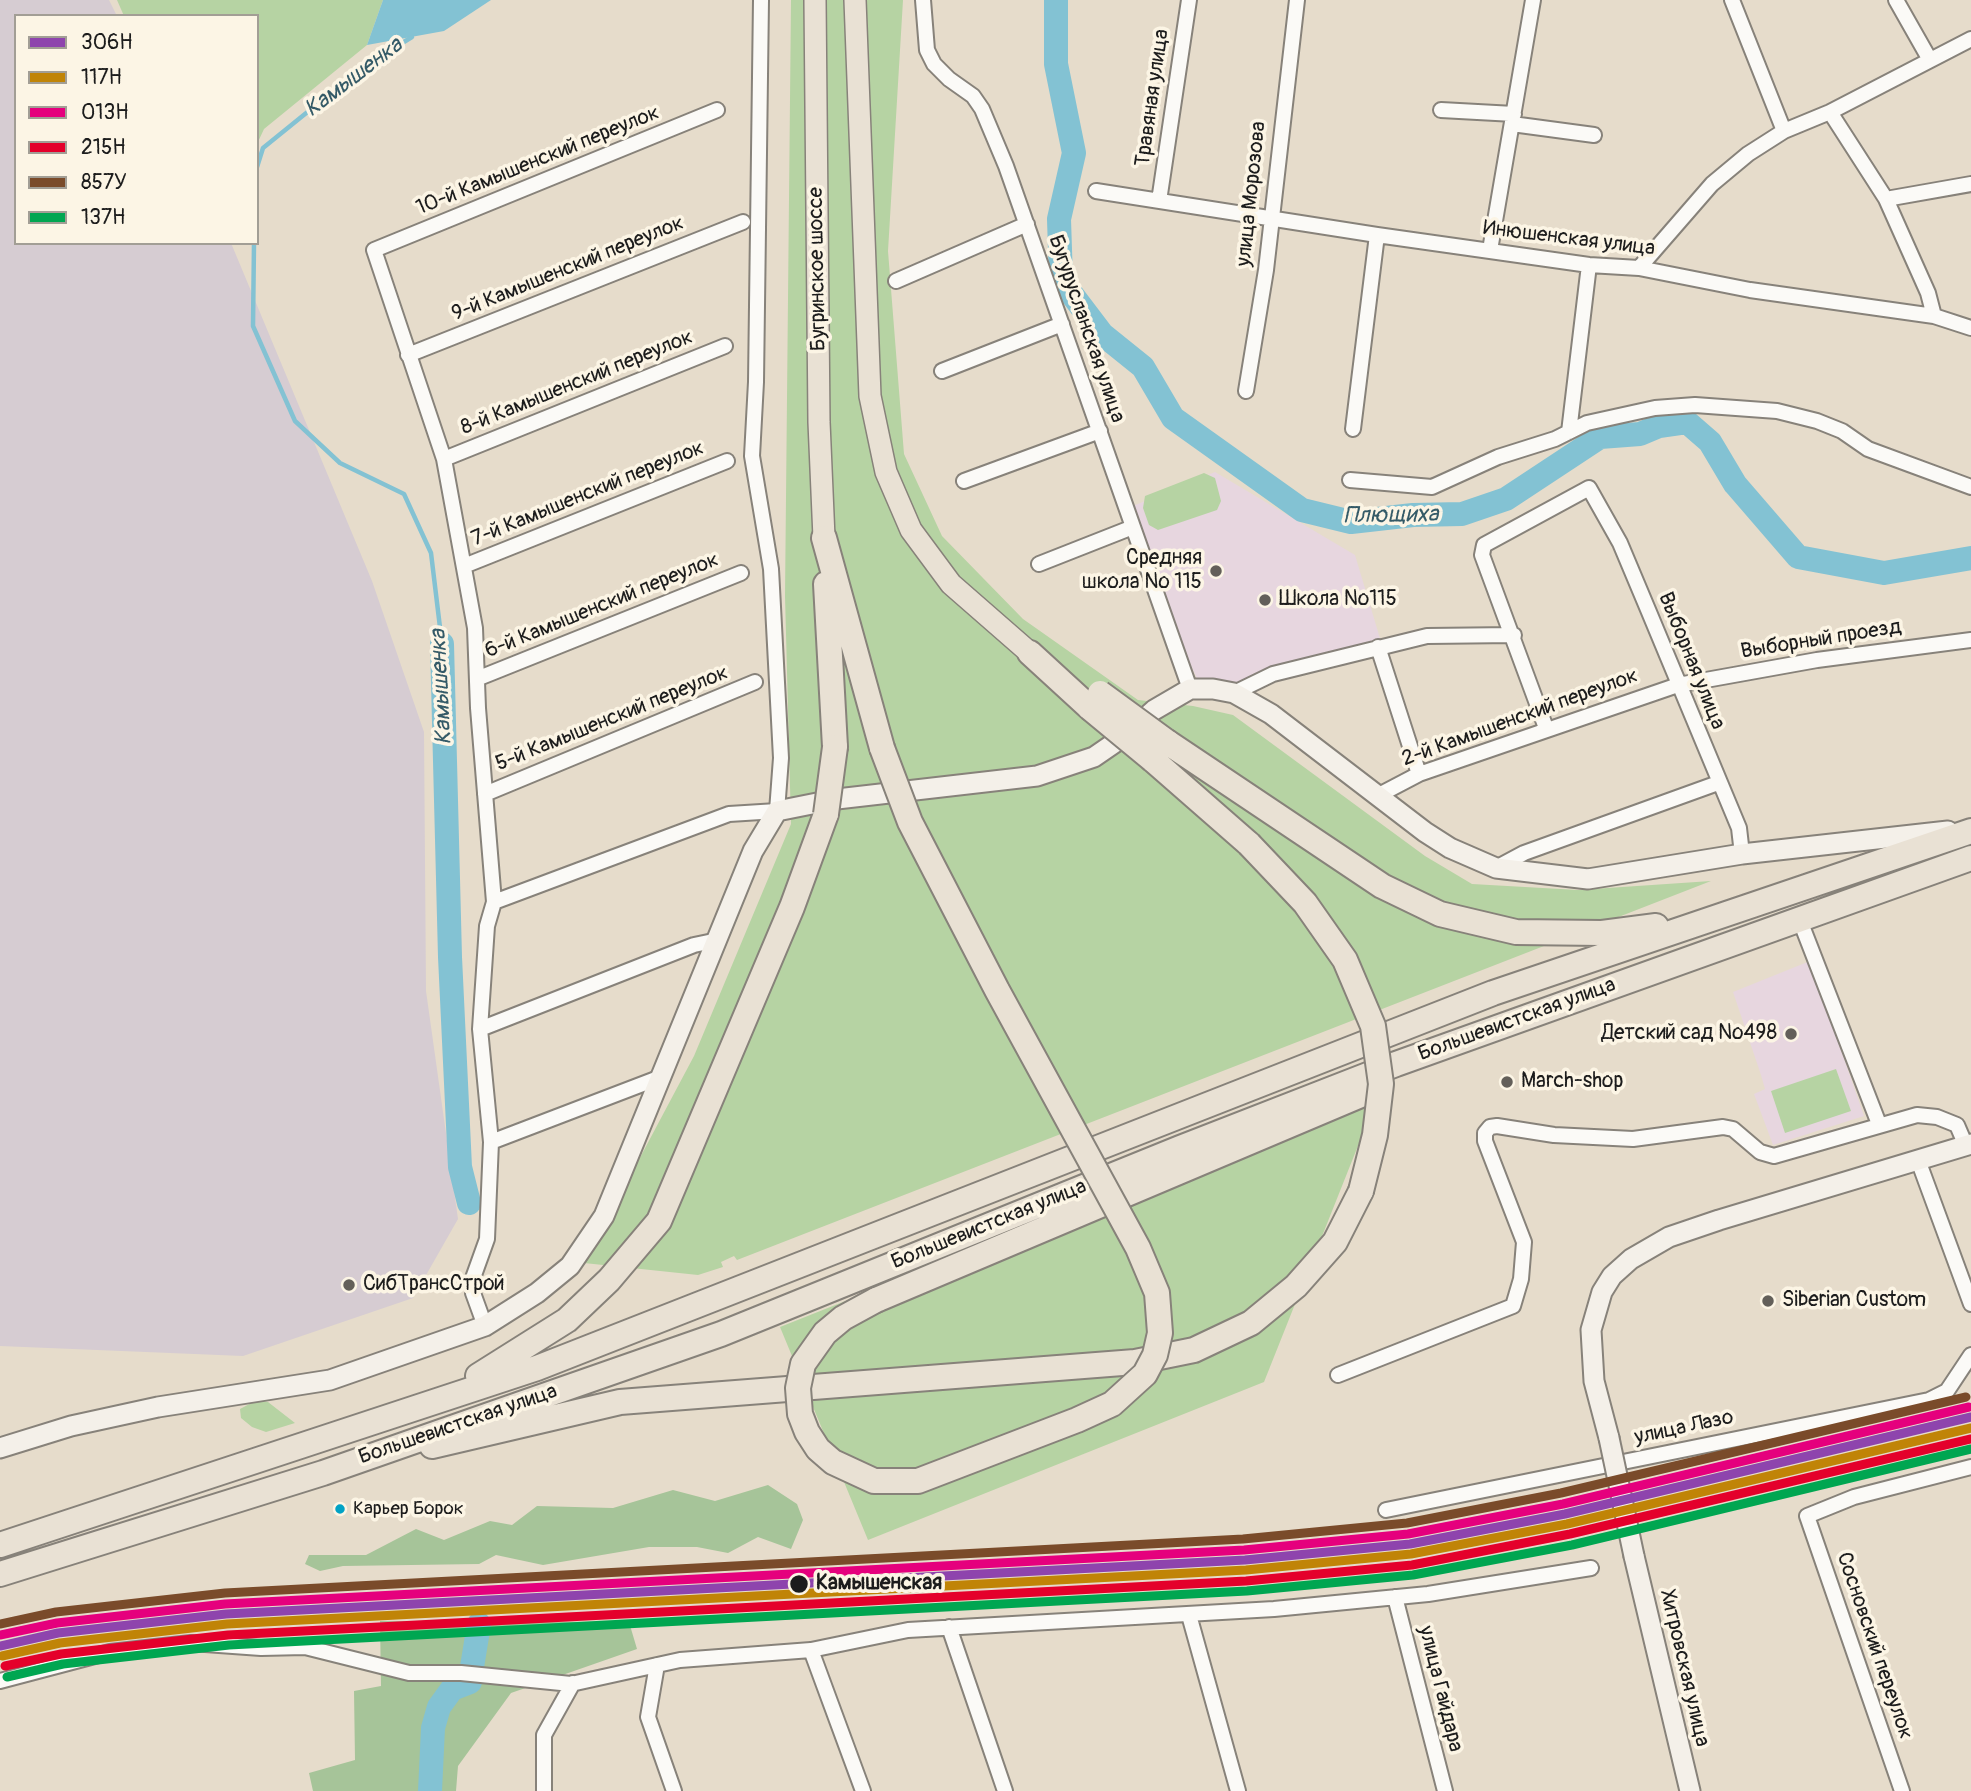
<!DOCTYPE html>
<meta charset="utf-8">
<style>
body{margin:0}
#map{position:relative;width:1971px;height:1791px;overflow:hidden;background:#e6dccb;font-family:Pangolin,sans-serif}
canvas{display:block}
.legend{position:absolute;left:14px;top:14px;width:245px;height:231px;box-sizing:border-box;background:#fcf5e5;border:2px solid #a29e95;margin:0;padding:9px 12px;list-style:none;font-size:21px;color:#1c1c1c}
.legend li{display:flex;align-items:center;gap:14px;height:35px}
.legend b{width:35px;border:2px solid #a29e95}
</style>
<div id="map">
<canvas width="1971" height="1791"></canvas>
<ul class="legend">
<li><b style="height:9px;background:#8e44ad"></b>306Н</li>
<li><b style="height:9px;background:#c08407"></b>117Н</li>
<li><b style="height:9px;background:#e5007d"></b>013Н</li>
<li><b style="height:9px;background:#e4002b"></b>215Н</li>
<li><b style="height:9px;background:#7a4b2a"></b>857У</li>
<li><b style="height:9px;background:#00a651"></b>137Н</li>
</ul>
</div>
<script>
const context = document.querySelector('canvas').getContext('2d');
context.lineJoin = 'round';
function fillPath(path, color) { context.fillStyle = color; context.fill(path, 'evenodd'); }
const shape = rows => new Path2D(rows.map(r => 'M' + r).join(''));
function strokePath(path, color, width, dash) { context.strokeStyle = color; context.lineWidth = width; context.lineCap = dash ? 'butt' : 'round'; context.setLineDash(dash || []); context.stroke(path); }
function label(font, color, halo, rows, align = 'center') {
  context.font = font + ' Pangolin,sans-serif'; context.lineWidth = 7; context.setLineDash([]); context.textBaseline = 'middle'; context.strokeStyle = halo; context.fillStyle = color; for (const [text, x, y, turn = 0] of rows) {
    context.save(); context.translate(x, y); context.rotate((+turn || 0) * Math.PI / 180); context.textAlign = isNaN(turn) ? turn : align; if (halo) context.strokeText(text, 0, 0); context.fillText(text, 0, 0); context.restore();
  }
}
fillPath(shape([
 [1215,472,1355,555,1382,645,1218,693,1199,683,1121,511],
 [1810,961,1864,1116,1773,1145,1754,1094,1765,1089,1761,1075,1733,992]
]), '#e7d6df');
fillPath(shape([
 [0,0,109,0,117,16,16,16,16,243,231,243,372,581,424,732,426,991,458,1219,413,1298,243,1356,0,1346]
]), '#d6ccd2');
fillPath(shape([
 [117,0,383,0,367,45,264,129,257,144,257,16,124,16],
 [791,0,903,0,888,251,904,454,942,536,1023,619,1138,700,1193,706,1233,715,1425,856,1472,884,1578,890,1711,881,737,1260,734,1256,721,1262,723,1267,698,1275,584,1263,694,1056,791,824,785,596],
 [1204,473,1215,478,1221,501,1217,510,1158,530,1149,525,1143,508,1145,496],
 [1836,1069,1851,1111,1785,1133,1771,1091],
 [1381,1088,1264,1382,868,1540,780,1327],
 [257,1400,268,1402,295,1423,266,1432,252,1427,241,1418,240,1409]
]), '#b6d3a3');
fillPath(shape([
 [768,1485,797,1504,803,1520,791,1549,758,1537,728,1553,697,1547,649,1547,543,1565,496,1555,479,1564,343,1566,320,1571,305,1564,309,1555,366,1555,416,1529,444,1540,490,1521,512,1525,537,1506,613,1508,673,1490,715,1501],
 [380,1621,629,1622,637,1649,511,1693,458,1766,456,1791,313,1791,309,1773,355,1760,354,1691,381,1686]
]), '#a6c499');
fillPath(shape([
 [383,0,491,0,444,31,367,45]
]), '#83c2d3');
strokePath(shape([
 [257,167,263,148,363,67,412,37],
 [254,243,253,326,295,421,340,463,404,494,431,553,442,644]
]), '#83c2d3', 4.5);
strokePath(shape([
 [1056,0,1056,64,1074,153,1059,219,1061,280,1102,334,1143,367,1173,418,1302,510,1351,522,1413,515,1462,514,1506,499,1600,437,1640,434,1659,426,1687,422,1710,442,1735,484,1798,557,1884,573,1971,558],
 [442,644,450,957,460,1167,469,1203],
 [472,1667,479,1624],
 [430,1791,433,1728,439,1707,452,1689,470,1682]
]), '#83c2d3', 24);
const street = shape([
 [923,0,927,50,934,64,949,79,973,96,982,109,1006,166,1190,689],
 [1732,0,1784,131],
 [1896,0,1930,60],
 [1441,110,1514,114],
 [1830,112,1886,199],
 [1512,124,1594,135],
 [1096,191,1377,235,1589,265,1639,268,1750,290,1934,316,1971,328],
 [1159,201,1189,0],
 [1490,250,1533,0],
 [1639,268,1712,184,1748,154,1784,131,1830,112,1971,39],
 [896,281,1027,224],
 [1934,316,1928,293,1886,199,1971,184],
 [408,355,743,222],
 [942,371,1062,324],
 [1246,391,1266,270,1297,0],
 [1353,429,1377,235],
 [1569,432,1589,265],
 [444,459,725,346],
 [1350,480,1432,487,1498,457,1555,439,1587,423,1655,408,1695,405,1777,411,1817,421,1842,431,1868,449,1971,487],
 [964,481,1100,431],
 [1039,564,1133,527],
 [464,566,727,461],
 [1378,647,1419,774],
 [479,678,741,573],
 [1234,693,1273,674,1427,636,1514,635],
 [1546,728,1482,555,1484,545,1589,488,1620,543,1649,612,1739,828,1742,854],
 [485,794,755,682],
 [1379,795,1419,774,1678,685,1817,660,1971,640],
 [1496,868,1524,853,1718,783],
 [494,902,729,814,777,811,781,758,771,569,752,456,756,382,761,0],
 [1799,918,1879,1124],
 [480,1029,694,945,718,940],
 [491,1142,661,1077],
 [1918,1160,1971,1304],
 [485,1326,473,1293,473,1278,487,1239,491,1142,480,1029,487,926,494,902,478,708,475,628,444,459,374,250,717,110],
 [1338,1375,1513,1306,1521,1279,1524,1242,1485,1141,1485,1133,1490,1127,1497,1126,1554,1135,1633,1139,1723,1127,1733,1129,1760,1152,1774,1156,1917,1115,1937,1117,1957,1125,1966,1146],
 [1386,1510,1929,1400,1947,1391,1971,1355],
 [1395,1597,1445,1791],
 [1189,1615,1238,1791],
 [949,1627,1005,1791],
 [811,1650,863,1791],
 [657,1665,648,1717,674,1791],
 [0,1681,110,1652,191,1643,261,1648,305,1647,409,1673,461,1673,571,1684,680,1660,811,1650,908,1630,1274,1609,1428,1594,1591,1568],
 [544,1791,544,1735,573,1683],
 [1902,1791,1807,1516,1854,1497,1971,1467]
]);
const secondary = shape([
 [1609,1438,1594,1381,1591,1330,1602,1292,1612,1276,1631,1259,1669,1237,1719,1220,1971,1144],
 [0,1448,71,1426,158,1407,330,1380,485,1326,537,1293,570,1266,604,1216,753,851,777,811,837,799,1037,776,1094,757,1126,735,1154,710,1190,689,1213,689,1234,693,1271,714,1425,832,1450,848,1496,868,1588,879,1742,854,1948,831],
 [1634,1556,1690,1791]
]);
const primary = shape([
 [815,0,819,422,824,538],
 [855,0,870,396,886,472,911,530,951,584,1030,653]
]);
const highway = shape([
 [824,538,882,748],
 [826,584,835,747],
 [1030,653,1090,708],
 [1167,742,1382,886,1440,914,1516,932,1602,933,1656,926],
 [1153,760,1249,844],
 [876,1300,1375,1089],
 [478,1376,567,1320,609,1280,659,1221,792,907,826,814],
 [432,1446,620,1402,1135,1362,1194,1350,1251,1323,1296,1286,1335,1242,1361,1191],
 [0,1545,537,1368,1493,993,1971,831],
 [0,1574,323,1473,721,1334,1180,1148,1396,1064,1971,858]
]);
strokePath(street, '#87827a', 18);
strokePath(secondary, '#87827a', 23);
strokePath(primary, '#87827a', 24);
strokePath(highway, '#87827a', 28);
strokePath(street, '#fbfaf7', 14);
strokePath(secondary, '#f4f0e9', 19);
strokePath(primary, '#e9e1d4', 21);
strokePath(highway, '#e9e1d4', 24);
const secondaryBridge = shape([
 [1609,1438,1634,1556]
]);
const highwayBridge = shape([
 [1100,693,1167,742],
 [1090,708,1153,760],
 [826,814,835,747],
 [1249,844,1305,903,1345,960,1373,1026,1381,1084,1375,1135,1361,1191],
 [876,1300,843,1318,825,1333,803,1364,798,1388,800,1414,807,1432,818,1449,833,1462,874,1481,918,1481,1077,1420,1112,1404,1145,1374,1155,1355,1160,1333,1157,1293,1138,1248,997,990,910,822,882,748]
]);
strokePath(secondaryBridge, '#87827a', 23, []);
strokePath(highwayBridge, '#87827a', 28, []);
strokePath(secondaryBridge, '#f4f0e9', 19);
strokePath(highwayBridge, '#e9e1d4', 24);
strokePath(shape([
 [0,1646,58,1633,226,1614,1245,1560,1410,1544,1565,1514,1971,1417]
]), '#8e44ad', 9);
strokePath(shape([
 [2,1656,60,1643,227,1624,1246,1570,1411,1554,1567,1524,1971,1428]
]), '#c08407', 9);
strokePath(shape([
 [0,1635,57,1623,225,1604,1244,1550,1408,1534,1563,1504,1969,1407]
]), '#e5007d', 9);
strokePath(shape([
 [5,1666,61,1654,228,1635,1246,1581,1412,1565,1570,1534,1971,1439]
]), '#e4002b', 9);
strokePath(shape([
 [0,1624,56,1612,225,1593,1243,1539,1407,1523,1561,1493,1966,1397]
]), '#7a4b2a', 9);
strokePath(shape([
 [7,1677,63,1664,229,1645,1247,1591,1413,1575,1572,1545,1971,1449]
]), '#00a651', 9);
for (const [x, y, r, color] of [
 [1216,571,7,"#635f59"],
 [1265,600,7,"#635f59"],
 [1791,1034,7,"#635f59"],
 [1507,1082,7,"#635f59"],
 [349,1285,7,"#635f59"],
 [1768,1301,7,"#635f59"],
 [340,1509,6,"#01a2c5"],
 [799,1584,10,"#1c1c1c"]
]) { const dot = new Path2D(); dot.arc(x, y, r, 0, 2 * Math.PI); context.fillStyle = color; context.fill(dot); strokePath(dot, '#fcf5e5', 2.5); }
label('19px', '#1c1c1c', '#fcf5e5', [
 ["Карьер Борок",353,1509]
], 'left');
label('21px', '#1c1c1c', '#fcf5e5', [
 ["Травяная улица",1153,98,-82],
 ["10-й Камышенский переулок",538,161,-22],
 ["улица Морозова",1252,194,-84],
 ["Инюшенская улица",1569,239,7],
 ["9-й Камышенский переулок",568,269,-22],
 ["Бугринское шоссе",818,269,-91],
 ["Бугурусланская улица",1086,329,71],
 ["8-й Камышенский переулок",577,383,-22],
 ["7-й Камышенский переулок",588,494,-22],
 ["6-й Камышенский переулок",602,606,-22],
 ["Выборный проезд",1821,640,-9],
 ["Выборная улица",1691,661,68],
 ["2-й Камышенский переулок",1520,718,-20],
 ["5-й Камышенский переулок",612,719,-22],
 ["Большевистская улица",1517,1020,-20],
 ["Большевистская улица",989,1225,-22],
 ["Большевистская улица",458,1425,-19],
 ["улица Лазо",1684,1428,-12],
 ["Сосновский переулок",1874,1646,71],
 ["Хитровская улица",1684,1668,77],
 ["улица Гайдара",1440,1689,76]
]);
label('21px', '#1c1c1c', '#fcf5e5', [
 ["Средняя",1202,559,"right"],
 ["школа № 115",1202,583,"right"],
 ["Школа №115",1279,600],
 ["Детский сад №498",1777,1034,"right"],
 ["March-shop",1521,1082],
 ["СибТрансСтрой",363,1285],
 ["Siberian Custom",1782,1301]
], 'left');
label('bold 21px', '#1c1c1c', '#fcf5e5', [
 ["Камышенская",816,1584]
], 'left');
label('italic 23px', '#345a67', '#fcf5e5', [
 ["Камышенка",354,78,-37],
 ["Плющиха",1391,516,-1],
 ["Камышенка",442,687,-93]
]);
</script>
